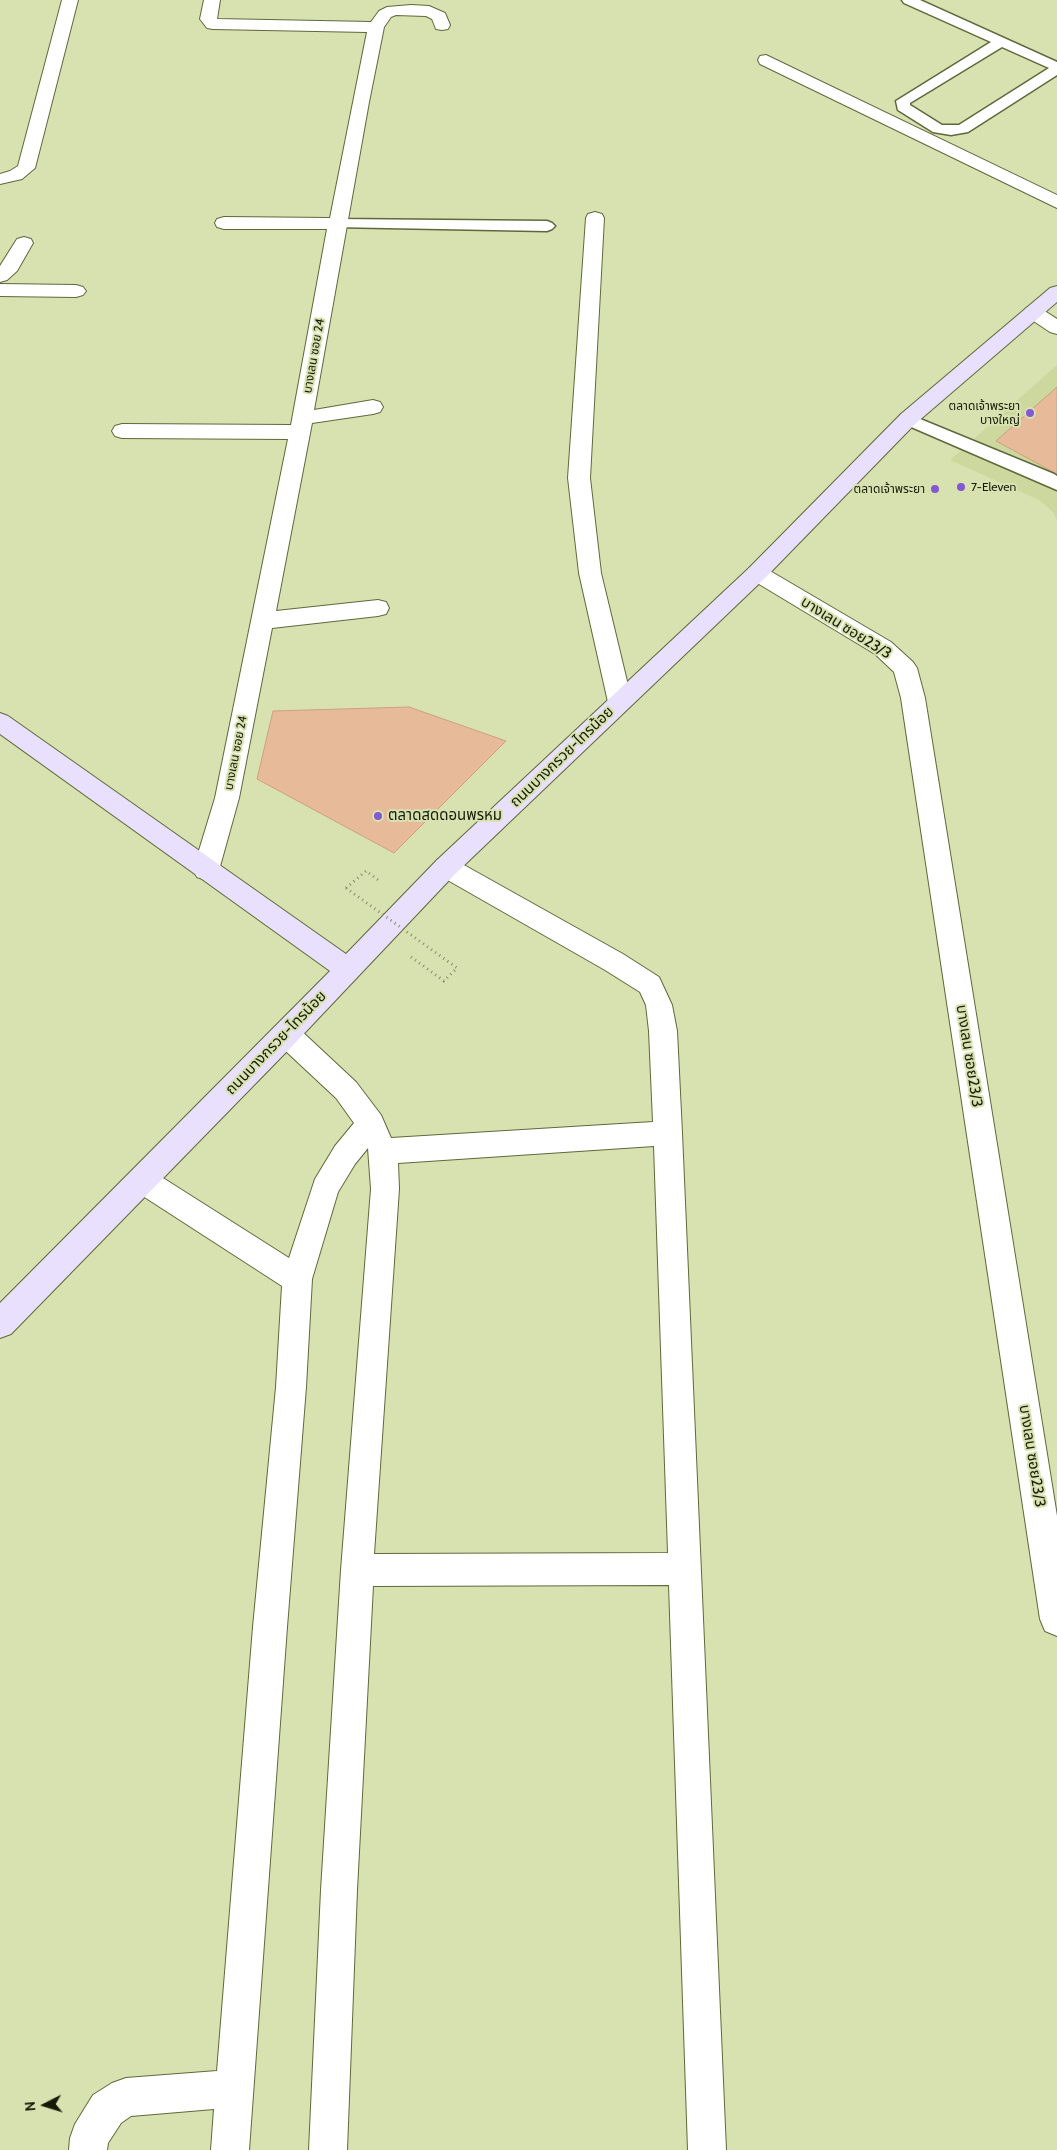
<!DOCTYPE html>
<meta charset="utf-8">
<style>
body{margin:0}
#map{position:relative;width:1057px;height:2150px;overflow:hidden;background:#d8e2b0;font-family:Cabin,sans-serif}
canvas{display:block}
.north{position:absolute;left:20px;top:2080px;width:50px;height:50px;-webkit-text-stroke:4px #d8e2b0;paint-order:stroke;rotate:265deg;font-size:14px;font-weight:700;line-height:20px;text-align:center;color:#171a08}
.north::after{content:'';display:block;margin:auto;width:18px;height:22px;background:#171a08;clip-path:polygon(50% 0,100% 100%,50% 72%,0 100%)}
</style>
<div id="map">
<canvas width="1057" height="2150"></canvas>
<div class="north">N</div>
</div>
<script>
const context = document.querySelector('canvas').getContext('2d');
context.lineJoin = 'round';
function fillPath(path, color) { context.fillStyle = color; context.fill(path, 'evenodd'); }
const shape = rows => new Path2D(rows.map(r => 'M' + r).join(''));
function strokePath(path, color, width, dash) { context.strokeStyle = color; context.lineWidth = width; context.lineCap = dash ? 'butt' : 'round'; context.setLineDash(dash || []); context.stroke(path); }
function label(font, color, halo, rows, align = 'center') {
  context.font = font + ' Cabin,"Noto Sans Thai",sans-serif'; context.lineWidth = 4; context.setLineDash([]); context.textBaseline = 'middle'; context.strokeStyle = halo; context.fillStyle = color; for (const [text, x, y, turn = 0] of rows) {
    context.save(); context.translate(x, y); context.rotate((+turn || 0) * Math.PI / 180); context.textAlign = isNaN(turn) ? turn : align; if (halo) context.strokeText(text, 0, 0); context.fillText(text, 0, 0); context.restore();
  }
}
fillPath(shape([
 [1057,365,1057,520,1053,512,1039,500,950,460]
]), '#ccd89e');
const building = shape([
 [1057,387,1057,474,996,441,1057,387],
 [409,707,506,741,394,853,257,779,273,711,409,707]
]);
fillPath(building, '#e7ba9a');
strokePath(building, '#cca081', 1);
const lane = shape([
 [902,0,920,0,1057,62,1057,75,968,132,951,135,933,132,898,110,896,101,991,42,904,3,902,0],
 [1002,47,1049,68,959,125,942,125,910,105,910,103,1002,47],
 [338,219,547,221,552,223,555,226,552,229,547,231,333,227,330,224,333,221,338,219],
 [908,414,1054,474,1057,476,1057,490,902,423,900,419,902,415,908,414]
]);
const street = shape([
 [62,0,78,0,35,168,22,179,0,184,0,174,10,171,18,166,62,0],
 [204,0,220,0,217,19,371,22,379,11,387,7,411,5,429,6,445,13,450,25,448,29,442,30,436,29,432,19,426,16,396,15,391,17,384,27,369,102,314,410,373,400,380,402,383,407,380,412,373,414,312,423,276,611,378,600,386,602,389,608,386,614,378,616,272,628,239,798,219,870,215,877,206,880,197,877,193,870,215,798,288,439,122,438,115,436,112,431,115,426,122,424,291,425,327,229,224,229,217,227,215,223,217,219,224,217,330,218,367,32,213,29,207,28,200,19,204,0],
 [766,55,1057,195,1057,208,760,64,758,60,760,56,766,55],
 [595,212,602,214,604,218,590,478,601,573,632,702,628,708,620,711,612,708,608,702,579,573,568,478,586,218,588,214,595,212],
 [24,237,31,239,33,243,17,271,7,280,0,282,0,266,17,239,24,237],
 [0,284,76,285,83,287,86,291,83,295,76,297,0,296,0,284],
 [1033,306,1040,308,1057,319,1057,334,1050,332,1026,316,1023,312,1026,308,1033,306],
 [757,565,765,568,891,642,913,662,917,668,925,698,1057,1516,1057,1636,1045,1631,1040,1619,901,698,894,672,875,654,749,578,746,573,749,568,757,565],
 [446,857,455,860,623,954,659,977,672,1005,677,1031,682,1133,726,2150,688,2150,669,1585,373,1586,357,1890,347,2150,309,2150,321,1890,341,1570,371,1189,368,1148,355,1164,338,1192,312,1279,306,1387,287,1627,249,2150,211,2150,214,2109,131,2116,121,2123,108,2143,107,2150,69,2150,70,2138,75,2124,93,2095,112,2083,126,2078,217,2071,253,1627,276,1387,282,1286,132,1189,128,1180,132,1171,142,1167,152,1171,289,1258,315,1179,335,1146,354,1123,336,1098,276,1042,272,1034,276,1026,286,1023,296,1026,356,1082,381,1115,391,1138,653,1122,649,1031,646,1005,640,992,605,970,437,874,433,867,437,860,446,857],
 [654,1146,668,1553,374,1554,399,1189,398,1163,654,1146]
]);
const secondary = shape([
 [1057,286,1057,302,915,424,765,578,455,874,296,1042,11,1334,0,1338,0,1303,330,971,0,734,0,713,8,716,346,954,437,860,749,568,901,414,1050,288,1057,286]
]);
strokePath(lane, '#60683b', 3);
strokePath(street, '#60683b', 2);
strokePath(secondary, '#60683b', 2);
strokePath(shape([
 [346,888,366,871,381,882],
 [411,957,444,981,457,968]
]), '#878e6a', 3, [1, 4]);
fillPath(lane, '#fff');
fillPath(street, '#fff');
fillPath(secondary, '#e9e0fd');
strokePath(shape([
 [346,888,457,968]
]), '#878e6a', 3, [1, 4]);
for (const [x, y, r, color] of [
 [1030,413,5,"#8458d1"],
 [961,487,5,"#8458d1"],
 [935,489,5,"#8458d1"],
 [378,816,5,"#8458d1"]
]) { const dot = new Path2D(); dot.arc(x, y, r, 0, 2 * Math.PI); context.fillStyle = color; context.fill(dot); strokePath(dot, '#d8e2b0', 2); }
label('12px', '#171a08', '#d8e2b0', [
 ["บางเลน ซอย 24",314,356,-80],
 ["บางเลน ซอย 24",236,753,-79]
]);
label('12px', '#171a08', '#d8e2b0', [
 ["ตลาดเจ้าพระยา",1020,406],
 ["บางใหญ่",1020,420],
 ["7-Eleven",971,487,"left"],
 ["ตลาดเจ้าพระยา",925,489]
], 'right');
label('15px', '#171a08', '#d8e2b0', [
 ["บางเลน ซอย23/3",846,628,32],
 ["ถนนบางกรวย-ไทรน้อย",562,757,-44],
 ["ถนนบางกรวย-ไทรน้อย",276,1043,-46],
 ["บางเลน ซอย23/3",969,1056,81],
 ["บางเลน ซอย23/3",1032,1456,81]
]);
label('15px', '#171a08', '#d8e2b0', [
 ["ตลาดสดดอนพรหม",388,816]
], 'left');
</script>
